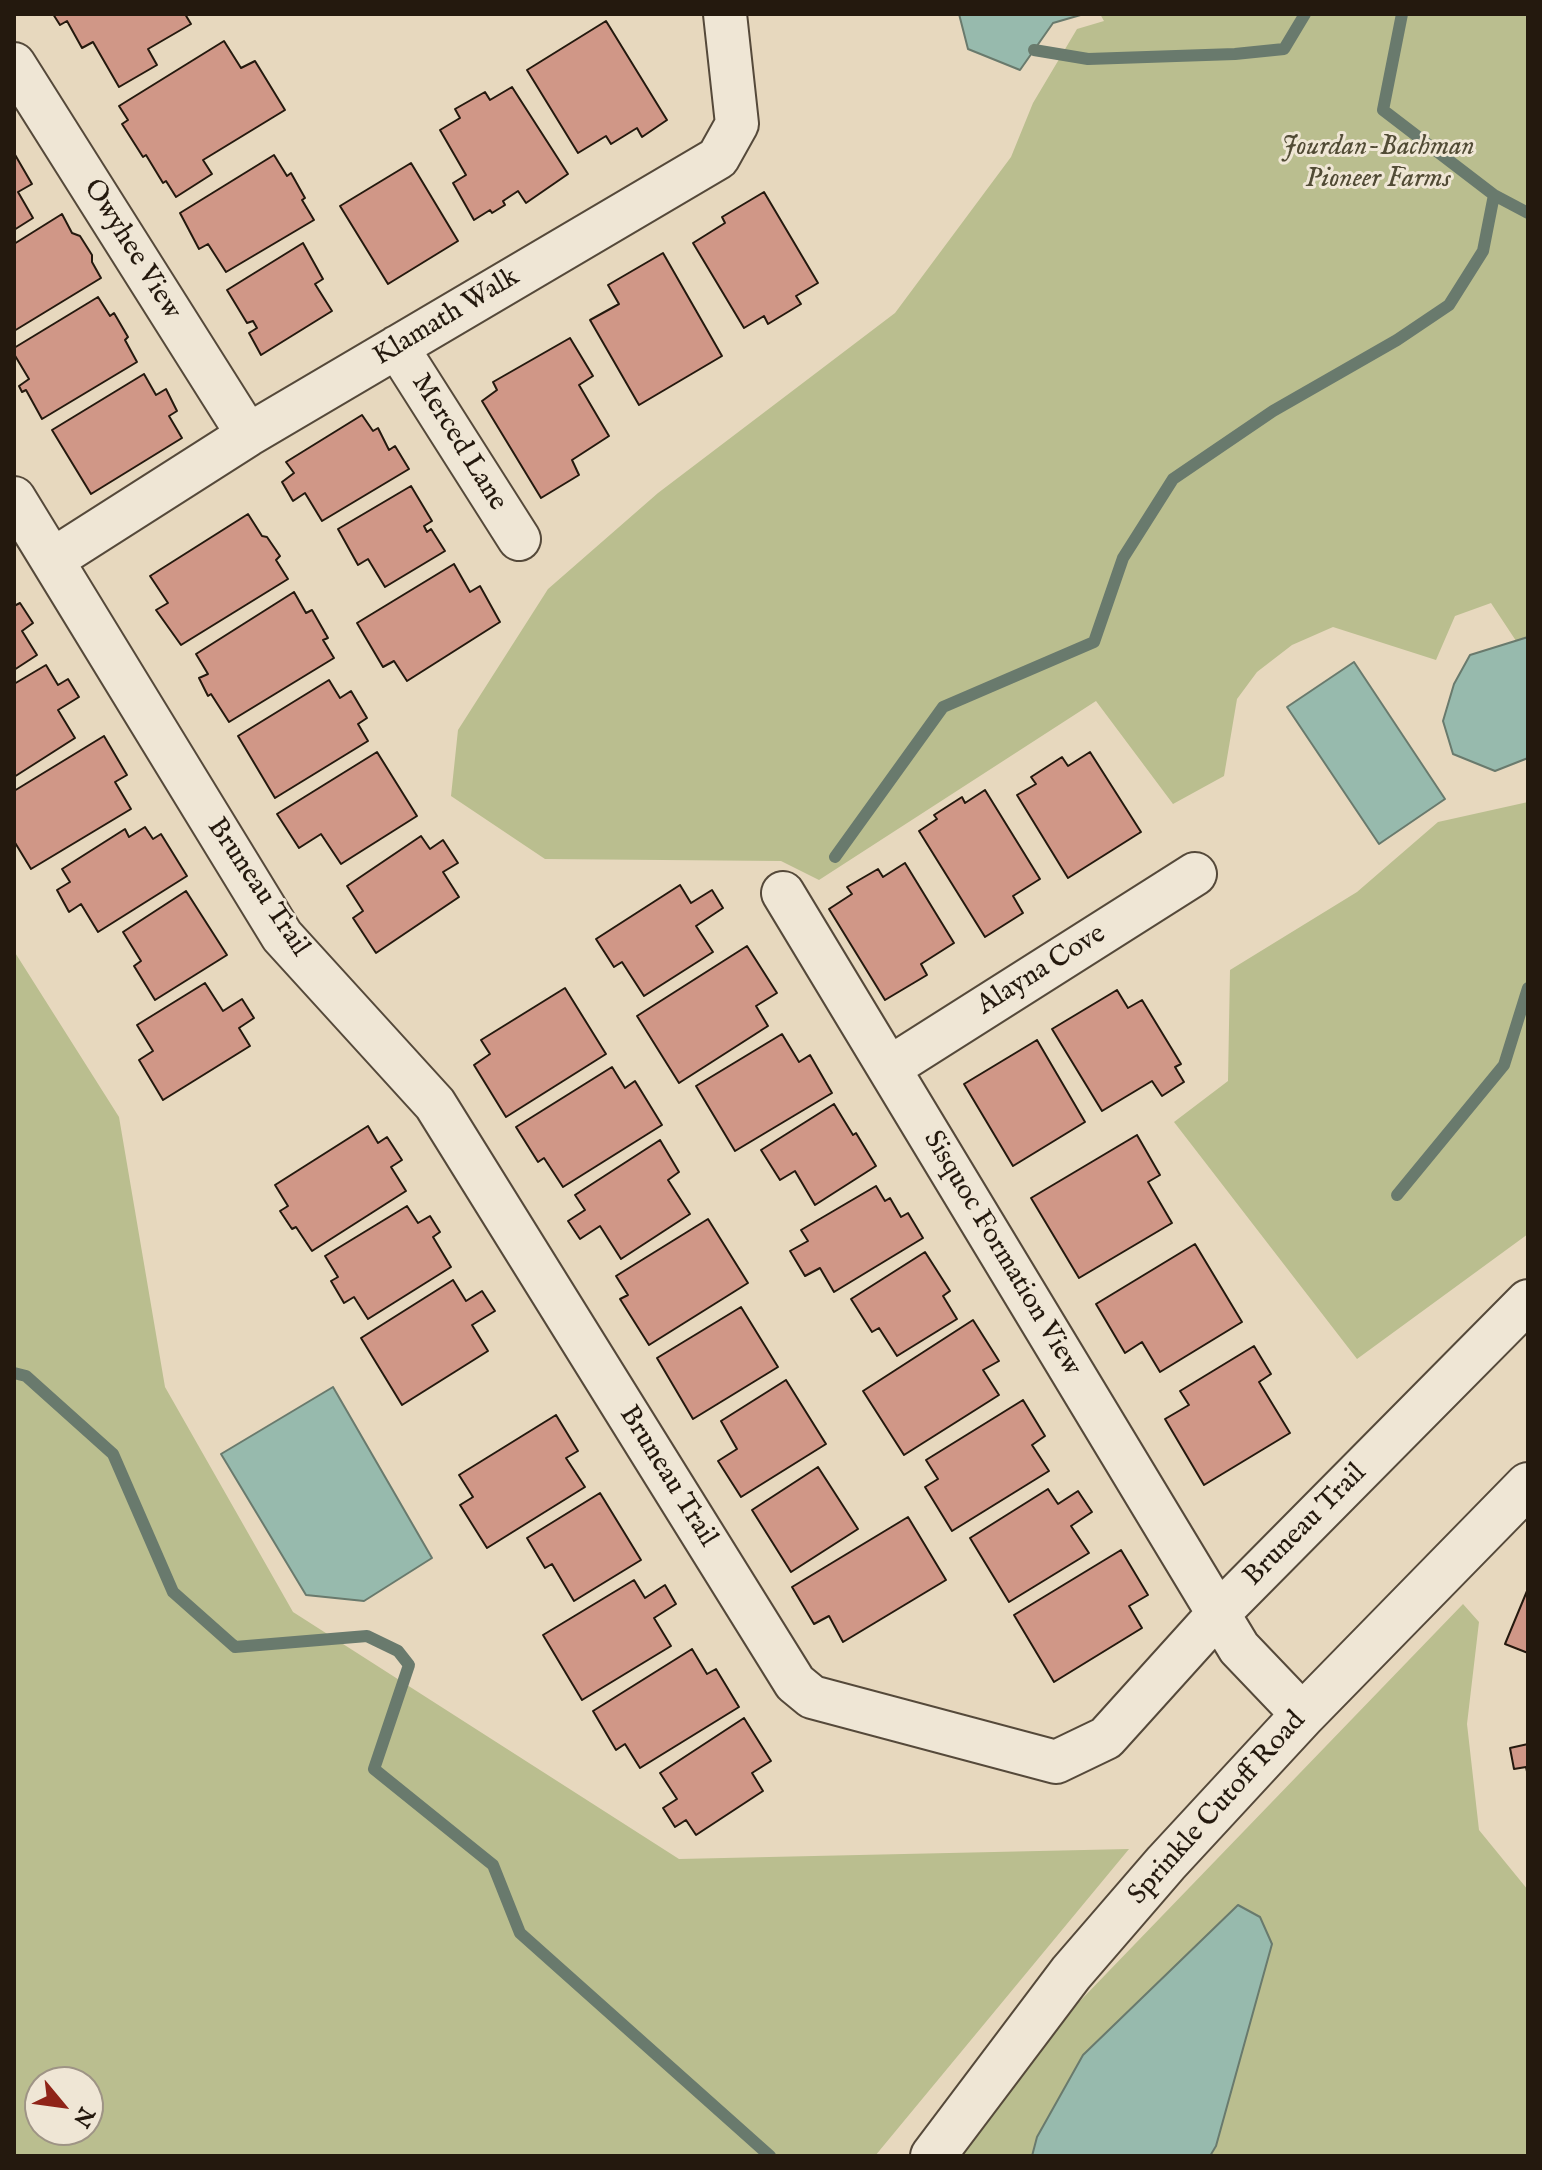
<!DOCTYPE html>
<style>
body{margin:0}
#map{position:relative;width:1542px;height:2170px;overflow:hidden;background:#e7d8be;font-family:"IM FELL English",serif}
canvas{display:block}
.frame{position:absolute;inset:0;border:16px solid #24190e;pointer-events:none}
.north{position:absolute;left:24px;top:2066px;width:80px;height:80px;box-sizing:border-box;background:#efe6d5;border:2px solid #9e9485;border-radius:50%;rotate:119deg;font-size:22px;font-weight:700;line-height:32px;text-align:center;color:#24190e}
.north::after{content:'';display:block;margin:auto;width:28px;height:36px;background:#8f2418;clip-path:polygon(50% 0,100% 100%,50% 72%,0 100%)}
</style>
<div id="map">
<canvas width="1542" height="2170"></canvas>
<div class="frame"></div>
<div class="north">N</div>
</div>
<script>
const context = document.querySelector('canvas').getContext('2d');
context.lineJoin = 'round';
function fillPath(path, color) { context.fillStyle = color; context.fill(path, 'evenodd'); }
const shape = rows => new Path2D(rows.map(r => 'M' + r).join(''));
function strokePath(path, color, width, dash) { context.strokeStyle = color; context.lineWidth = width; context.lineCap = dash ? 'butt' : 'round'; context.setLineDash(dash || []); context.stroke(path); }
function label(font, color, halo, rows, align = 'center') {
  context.font = font + ' "IM FELL English",serif'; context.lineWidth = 6; context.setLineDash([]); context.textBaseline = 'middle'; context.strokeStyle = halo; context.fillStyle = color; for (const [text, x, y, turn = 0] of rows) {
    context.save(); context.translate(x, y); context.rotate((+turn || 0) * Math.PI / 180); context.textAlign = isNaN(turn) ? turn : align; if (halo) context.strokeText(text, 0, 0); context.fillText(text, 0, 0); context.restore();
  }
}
fillPath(shape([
 [1100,14,1528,14,1528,659,1491,603,1455,616,1436,660,1333,627,1292,645,1257,672,1237,699,1224,776,1173,804,1096,701,819,880,781,861,545,859,451,796,458,730,548,589,658,493,895,313,1011,157,1033,103,1077,29,1104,21],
 [1528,802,1528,1234,1357,1359,1174,1122,1228,1081,1230,970,1357,892,1438,822],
 [14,951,119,1117,165,1387,293,1612,679,1859,1129,1849,875,2156,14,2156],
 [88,2082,88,2130,40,2130,40,2082],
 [1463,1604,1479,1622,1467,1724,1479,1830,1528,1890,1528,2156,959,2156,1079,2002]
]), '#babe8f');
const water = shape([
 [959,14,1084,14,1053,23,1020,70,968,49,959,14],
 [1528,637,1528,758,1495,771,1453,754,1443,721,1454,684,1470,655,1528,637],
 [1354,662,1445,799,1379,844,1287,707,1354,662],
 [333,1387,432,1558,364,1601,306,1595,221,1454,333,1387],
 [1238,1905,1260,1917,1272,1944,1216,2146,1210,2156,1032,2156,1037,2137,1083,2055,1238,1905]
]);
fillPath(water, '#97baad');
strokePath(water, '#697a6d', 2);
strokePath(shape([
 [1402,14,1383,110,1494,195,1528,213],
 [1034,50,1088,59,1235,54,1284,49,1305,14],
 [835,857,943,707,1094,642,1123,558,1173,479,1273,411,1397,340,1449,305,1483,251,1494,195],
 [1397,1195,1504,1065,1528,988],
 [14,1373,26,1376,113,1454,173,1592,235,1647,367,1636,398,1651,409,1665,374,1769,493,1865,520,1933,770,2156]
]), '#697a6d', 12);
const building = shape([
 [53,14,185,14,191,24,148,49,157,65,119,87,93,42,82,48,67,21,60,25,53,14],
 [606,21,667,120,642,137,637,128,611,144,606,136,578,153,527,70,606,21],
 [224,41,241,68,255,61,285,110,203,160,212,174,176,197,166,181,163,183,146,155,143,157,122,124,128,120,119,106,224,41],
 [512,87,568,174,526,203,518,191,503,201,505,205,492,213,490,210,474,220,453,183,466,175,440,130,460,118,455,109,485,92,490,100,512,87],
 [14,153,32,184,18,192,33,218,14,230,14,153],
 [274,155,287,176,291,173,305,198,302,200,314,220,226,272,208,244,199,249,180,213,274,155],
 [411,163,458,241,388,284,340,206,411,163],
 [764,192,818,283,796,296,801,304,768,324,764,316,744,328,693,243,725,223,722,217,764,192],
 [62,214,72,233,80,236,92,255,92,262,101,278,14,331,14,244,62,214],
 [303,243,323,279,315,284,332,311,261,355,249,333,257,328,253,321,247,323,227,290,303,243],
 [663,253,722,356,639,405,590,320,619,304,608,285,663,253],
 [98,297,110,316,114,313,128,337,125,340,137,362,42,419,26,390,22,392,19,386,29,379,14,354,14,348,98,297],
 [570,338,593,376,579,385,609,436,572,460,579,475,541,498,482,401,497,390,493,382,570,338],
 [144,374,156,395,166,389,177,411,169,416,182,438,91,494,52,430,144,374],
 [362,415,373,431,378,428,389,450,395,446,409,469,322,521,305,493,293,501,282,482,294,473,286,462,362,415],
 [411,486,432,521,424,526,427,532,431,529,445,551,385,587,368,559,358,565,338,529,411,486],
 [248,514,262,536,267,537,280,556,276,560,288,579,181,645,156,610,168,603,150,576,248,514],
 [454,564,470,592,480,586,500,622,407,681,394,661,383,667,357,623,454,564],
 [294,592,306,613,312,610,328,638,323,640,334,658,229,722,211,694,208,696,199,678,208,674,196,654,294,592],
 [20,603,33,623,22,631,37,655,14,670,14,606,20,603],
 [46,665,58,685,68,679,79,697,58,710,75,738,14,777,14,684,46,665],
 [329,680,340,698,351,691,367,718,358,724,368,741,275,798,238,736,329,680],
 [104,736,127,775,115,782,131,809,31,869,14,841,14,791,104,736],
 [377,752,417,816,341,864,321,834,299,848,277,814,377,752],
 [1090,752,1141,832,1068,878,1017,795,1036,784,1031,777,1062,757,1068,766,1090,752],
 [985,790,1040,879,1013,896,1023,913,985,937,919,831,937,819,934,815,962,797,965,803,985,790],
 [145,827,153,839,161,834,187,876,98,932,81,904,69,912,57,890,70,882,62,869,125,829,129,837,145,827],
 [421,836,430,849,443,840,458,863,443,872,459,897,376,953,353,918,363,911,347,886,421,836],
 [905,863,954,943,921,964,927,975,885,1000,829,909,852,894,847,887,878,869,883,877,905,863],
 [680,885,691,903,712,890,723,908,696,926,713,952,644,996,622,962,614,967,596,939,680,885],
 [186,891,227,955,155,1000,134,966,141,961,123,932,186,891],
 [747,946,777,993,756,1006,768,1026,679,1083,637,1016,747,946],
 [205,983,223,1011,242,999,254,1018,239,1028,250,1046,163,1100,139,1060,153,1051,137,1025,205,983],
 [565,988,606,1054,506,1117,474,1065,490,1054,481,1040,565,988],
 [1117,990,1128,1008,1142,1000,1181,1064,1175,1067,1184,1082,1162,1096,1152,1081,1102,1111,1052,1029,1117,990],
 [782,1034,799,1062,810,1055,832,1093,735,1151,696,1086,782,1034],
 [1037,1040,1085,1122,1013,1166,964,1084,1037,1040],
 [612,1067,625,1088,635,1081,662,1125,563,1187,544,1158,538,1162,516,1127,612,1067],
 [834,1104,853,1135,856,1133,876,1166,815,1205,795,1171,780,1180,761,1150,834,1104],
 [368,1126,378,1143,387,1137,402,1160,391,1167,406,1191,312,1251,296,1227,292,1229,280,1211,288,1206,275,1185,368,1126],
 [1137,1135,1160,1175,1148,1182,1172,1223,1079,1278,1031,1198,1137,1135],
 [660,1140,679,1172,668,1180,690,1214,621,1259,600,1226,580,1239,568,1221,585,1210,575,1195,660,1140],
 [876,1186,885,1201,890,1198,901,1217,908,1213,923,1238,834,1292,820,1268,805,1276,790,1251,808,1241,801,1230,876,1186],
 [407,1206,418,1223,430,1216,440,1232,433,1237,451,1267,368,1319,354,1297,344,1303,331,1281,338,1277,325,1256,407,1206],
 [708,1219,748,1283,649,1345,620,1299,628,1295,616,1276,708,1219],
 [1195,1244,1242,1322,1160,1372,1142,1342,1125,1353,1096,1304,1195,1244],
 [925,1252,950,1291,943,1296,957,1319,897,1356,879,1328,872,1332,851,1299,925,1252],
 [453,1280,466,1301,482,1291,495,1311,472,1325,488,1351,402,1405,361,1338,453,1280],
 [741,1307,778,1367,693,1419,657,1358,741,1307],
 [973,1320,999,1361,983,1370,999,1395,904,1455,863,1391,973,1320],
 [1254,1346,1271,1374,1259,1382,1290,1433,1204,1485,1165,1419,1189,1405,1180,1391,1254,1346],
 [786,1380,826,1444,741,1497,718,1461,737,1449,721,1421,786,1380],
 [1023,1400,1045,1436,1032,1445,1049,1471,952,1531,925,1487,938,1479,926,1460,1023,1400],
 [556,1415,578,1451,566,1458,585,1487,487,1548,460,1505,473,1497,459,1475,556,1415],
 [818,1467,858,1529,791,1572,752,1510,818,1467],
 [1048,1489,1058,1504,1078,1491,1092,1512,1071,1526,1089,1553,1009,1602,970,1538,1048,1489],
 [600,1493,641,1560,574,1601,552,1564,545,1568,527,1538,600,1493],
 [908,1517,946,1580,843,1642,829,1616,814,1624,792,1587,908,1517],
 [1121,1550,1148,1595,1129,1606,1142,1628,1054,1682,1014,1615,1121,1550],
 [634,1580,645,1598,665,1585,676,1604,654,1618,671,1646,582,1700,543,1635,634,1580],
 [1527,1591,1528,1592,1528,1653,1505,1644,1527,1591],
 [692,1649,707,1674,716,1669,739,1707,640,1768,625,1744,616,1750,593,1711,692,1649],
 [744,1718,771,1761,752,1773,763,1791,696,1835,686,1820,675,1827,663,1808,677,1799,660,1773,744,1718],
 [1528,1744,1528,1776,1526,1767,1514,1769,1510,1748,1528,1744]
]);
fillPath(building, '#d09787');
strokePath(building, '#24190e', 2);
const minor = shape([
 [14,64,248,435],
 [397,347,519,539],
 [14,498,282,936,435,1104,795,1683,812,1697,1056,1762,1106,1738,1218,1614,1528,1301],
 [52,560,248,435,718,158,737,124,725,14],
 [783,893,1239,1648,1303,1715],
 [889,1068,1195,874]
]);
const tertiary = shape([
 [933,2156,1071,1973,1166,1863,1303,1715,1528,1485]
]);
strokePath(minor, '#55493a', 46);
strokePath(tertiary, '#55493a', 48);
strokePath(minor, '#efe6d5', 42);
strokePath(tertiary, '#efe6d5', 44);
label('italic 28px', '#514b35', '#efe6d5', [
 ["Jourdan-Bachman",1378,148],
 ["Pioneer Farms",1378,180]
]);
label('28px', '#24190e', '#efe6d5', [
 ["Owyhee View",131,250,58],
 ["Klamath Walk",447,318,-31],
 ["Merced Lane",458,443,58],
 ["Bruneau Trail",257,888,56],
 ["Alayna Cove",1042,971,-32],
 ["Sisquoc Formation View",1001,1254,59],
 ["Bruneau Trail",667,1477,58],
 ["Bruneau Trail",1306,1526,-45],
 ["Sprinkle Cutoff Road",1218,1809,-48]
]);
</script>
